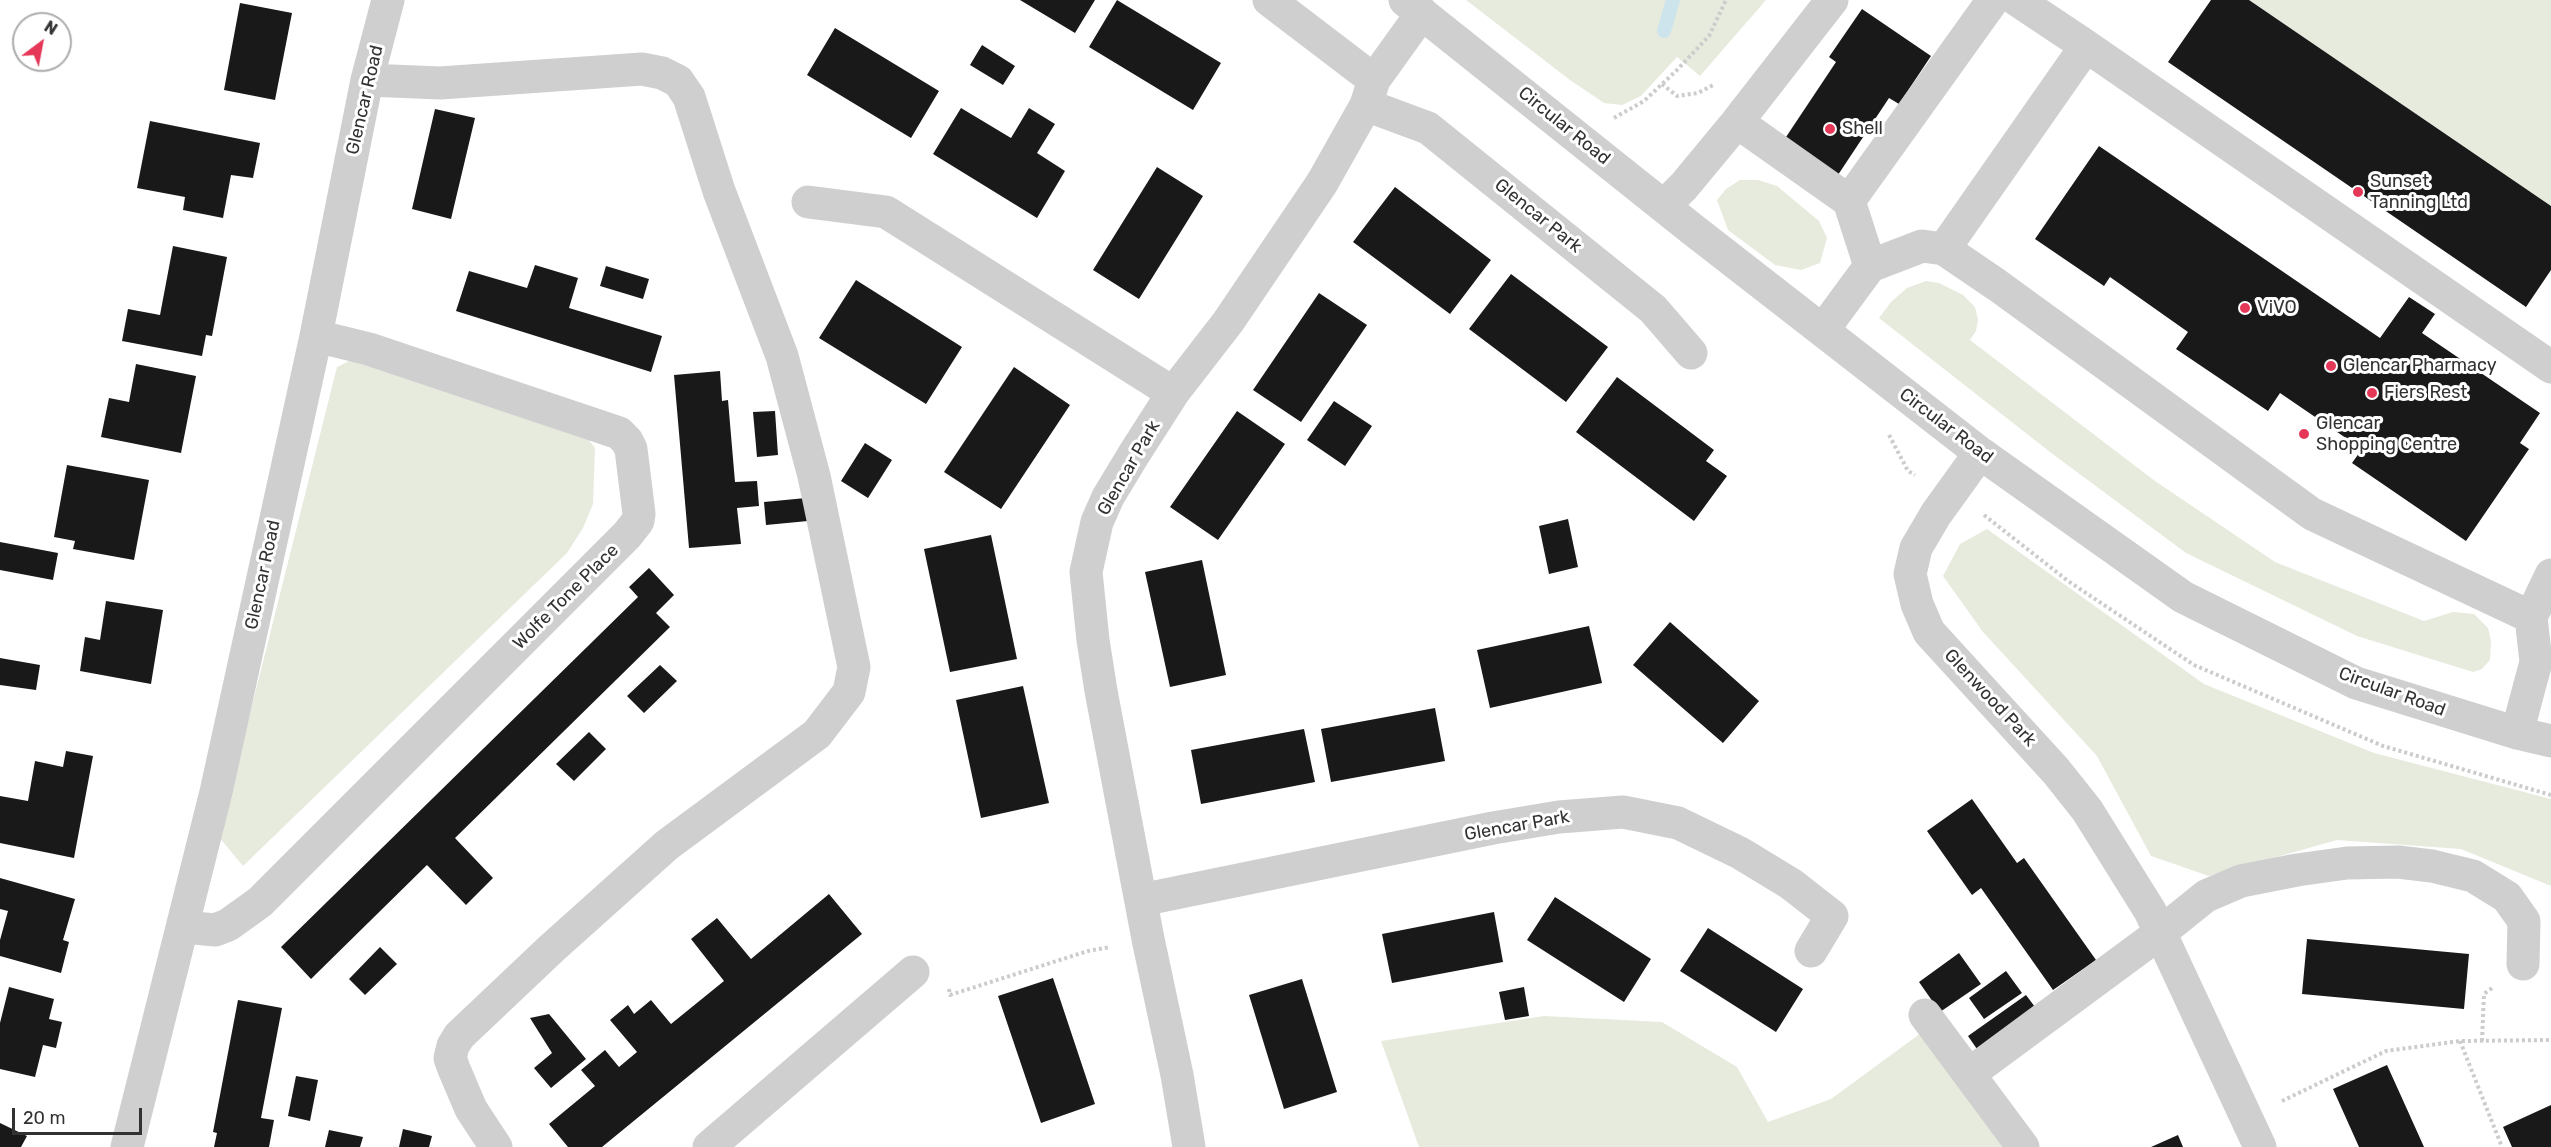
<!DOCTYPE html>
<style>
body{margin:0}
#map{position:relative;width:2551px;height:1147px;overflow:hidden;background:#fff;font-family:Rubik,sans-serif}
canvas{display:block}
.north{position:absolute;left:12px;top:12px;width:60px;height:60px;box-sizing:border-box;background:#fff;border:2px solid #adadad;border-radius:50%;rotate:32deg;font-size:16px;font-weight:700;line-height:24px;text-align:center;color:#323232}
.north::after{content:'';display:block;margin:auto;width:21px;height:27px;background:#e53758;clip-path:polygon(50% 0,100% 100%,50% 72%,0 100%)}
.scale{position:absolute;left:12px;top:1108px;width:130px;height:27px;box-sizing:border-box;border:3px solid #323232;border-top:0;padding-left:8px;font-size:18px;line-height:21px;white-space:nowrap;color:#323232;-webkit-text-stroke:4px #fff;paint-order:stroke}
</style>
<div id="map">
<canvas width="2551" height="1147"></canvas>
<div class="north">N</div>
<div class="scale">20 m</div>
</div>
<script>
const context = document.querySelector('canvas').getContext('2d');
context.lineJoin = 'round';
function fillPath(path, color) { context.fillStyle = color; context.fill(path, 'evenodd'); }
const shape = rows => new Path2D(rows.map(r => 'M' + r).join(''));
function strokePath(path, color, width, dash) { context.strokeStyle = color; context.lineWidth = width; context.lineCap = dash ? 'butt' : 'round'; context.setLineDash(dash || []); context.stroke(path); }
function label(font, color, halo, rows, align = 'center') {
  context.font = font + ' Rubik,sans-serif'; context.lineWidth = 6; context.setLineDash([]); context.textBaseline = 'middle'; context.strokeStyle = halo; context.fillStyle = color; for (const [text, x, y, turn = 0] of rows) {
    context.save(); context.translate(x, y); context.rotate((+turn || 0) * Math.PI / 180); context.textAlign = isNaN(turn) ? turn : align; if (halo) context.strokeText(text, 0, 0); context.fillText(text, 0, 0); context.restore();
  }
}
fillPath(shape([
 [1466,0,1766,0,1700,76,1677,57,1641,96,1622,105,1604,103,1570,80],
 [2249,0,2551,0,2551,206],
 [1740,180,1758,180,1777,186,1819,221,1827,238,1820,263,1801,270,1775,265,1728,230,1717,200,1726,189],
 [1926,281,1939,283,1963,295,1975,307,1978,320,1976,331,1970,340,2155,481,2275,562,2424,621,2453,612,2474,614,2488,628,2491,641,2490,660,2482,669,2473,672,2357,636,2186,553,2050,452,1879,318,1891,302,1907,288],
 [359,356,577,425,595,448,593,504,583,528,567,553,243,866,219,837,337,367],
 [1987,529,2204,684,2374,753,2551,799,2551,886,2461,849,2337,840,2209,876,2151,856,2097,756,1983,632,1943,576,1960,544],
 [1544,1016,1662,1022,1737,1067,1768,1122,1831,1099,1921,1033,2010,1147,1419,1147,1381,1041]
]), '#e6ebdd');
strokePath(shape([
 [1664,31,1673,0]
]), '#cde4ed', 14);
fillPath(shape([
 [1020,0,1095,0,1075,33],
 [1117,0,1221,63,1193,110,1089,47],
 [2211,0,2249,0,2551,206,2551,270,2526,307,2168,62],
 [240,3,292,13,275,100,224,90],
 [1862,9,1931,56,1899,104,1889,98,1824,196,1770,161,1836,62,1829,57],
 [835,28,939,91,911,138,807,75],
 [982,45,1015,66,1003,85,970,65],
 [961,108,1011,138,1029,108,1055,124,1037,153,1065,171,1037,218,933,154],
 [435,109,475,118,451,219,412,209],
 [150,121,260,143,253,178,231,175,223,218,183,210,185,197,137,188],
 [2099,146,2380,338,2409,297,2435,314,2422,333,2540,413,2520,443,2529,449,2466,541,2352,463,2362,449,2280,393,2268,411,2176,349,2188,332,2110,277,2104,286,2035,239],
 [1157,167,1203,196,1139,299,1093,270],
 [1395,187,1491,260,1450,314,1353,242],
 [173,246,227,257,212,336,206,335,202,356,122,341,128,309,160,315],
 [535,265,578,278,569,308,662,336,651,372,456,311,469,271,527,288],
 [606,266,649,279,643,299,600,286],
 [1511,274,1608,347,1566,402,1469,329],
 [856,280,962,347,926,404,819,338],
 [1319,293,1367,325,1301,422,1253,390],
 [136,364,196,376,181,453,101,437,109,398,129,402],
 [1014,367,1070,405,1001,509,944,472],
 [720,371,722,401,728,400,735,482,757,481,759,506,737,508,741,544,689,548,674,375],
 [1617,377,1714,450,1706,461,1727,476,1694,521,1576,432],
 [1334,401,1372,426,1345,466,1307,440],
 [775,411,778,455,757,457,753,412],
 [1237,411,1285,444,1218,540,1170,507],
 [865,443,892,460,868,498,841,481],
 [67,465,149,480,134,560,73,549,75,541,54,537],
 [806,498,808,521,766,525,764,502],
 [1568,519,1578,567,1549,574,1539,526],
 [991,535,1017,659,950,672,924,549],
 [0,542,58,553,53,580,0,570],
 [1202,560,1226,675,1170,687,1145,572],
 [649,568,674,595,656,613,670,627,455,838,493,878,466,905,427,865,311,979,281,947,638,597,629,587],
 [106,601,163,610,151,684,80,671,85,637,100,640],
 [1670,622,1759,701,1723,743,1633,665],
 [1589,626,1602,683,1490,708,1477,650],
 [0,658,40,665,36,690,0,685],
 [660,665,677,681,644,713,627,696],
 [1023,686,1049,803,981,818,956,700],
 [1435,708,1445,761,1331,782,1321,729],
 [1304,729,1315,782,1201,804,1191,750],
 [589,732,606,749,574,781,556,764],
 [66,751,93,756,74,858,0,843,0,796,28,801,35,761,63,767],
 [1972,799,2017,863,2024,858,2096,960,2053,990,1981,888,1972,895,1927,831],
 [0,878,75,899,63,940,69,942,61,973,0,956,0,940,8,911,0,909],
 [829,894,862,934,602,1147,568,1147,549,1124,595,1086,581,1070,605,1050,619,1067,637,1052,610,1020,628,1005,634,1014,651,1000,671,1024,724,981,691,939,717,918,751,959],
 [1555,897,1651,959,1624,1002,1527,940],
 [1494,912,1503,962,1392,983,1382,934],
 [1708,928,1803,989,1776,1032,1680,971],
 [2307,939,2469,954,2464,1009,2302,994],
 [380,947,397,964,365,995,349,979],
 [1959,953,1981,984,1940,1012,1919,982],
 [2006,971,2022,993,1984,1019,1969,998],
 [1053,978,1095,1104,1041,1123,998,996],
 [1302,979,1337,1092,1284,1109,1249,995],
 [9,987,54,999,49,1019,62,1022,56,1048,43,1045,35,1077,0,1069,0,1023],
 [1524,987,1529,1016,1505,1020,1499,992],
 [2026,995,2038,1011,1979,1052,1968,1036],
 [238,1000,282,1008,261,1118,274,1120,269,1147,214,1147,217,1133,213,1132],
 [549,1014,586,1059,551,1088,534,1068,552,1053,530,1018],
 [2387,1065,2406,1107,2424,1147,2359,1147,2333,1089],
 [296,1076,318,1080,310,1121,288,1116],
 [2551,1105,2551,1147,2512,1147,2503,1127],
 [0,1123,27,1136,21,1147,0,1147],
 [403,1129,432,1136,429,1147,399,1147],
 [329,1130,363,1137,360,1147,325,1147],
 [2178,1135,2183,1147,2151,1147]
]), '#191919');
strokePath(shape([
 [1662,84,1677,96,1698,93,1715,84],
 [1614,118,1644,101,1677,70,1709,36,1726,0],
 [1889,435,1908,471,1915,475],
 [1984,515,2068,581,2194,665,2383,746,2551,795],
 [949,989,950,995,1088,951,1110,947],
 [2460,1041,2502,1147],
 [2482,1041,2484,994,2492,988],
 [2282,1101,2386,1051,2460,1041,2551,1040]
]), '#ccc', 4, [3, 3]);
strokePath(shape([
 [1269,0,1374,80],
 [1405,0,1692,229,1980,453,2183,597,2356,683,2517,733,2551,741],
 [2086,46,2551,367],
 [367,80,440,83,642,69,662,73,678,81,689,97,719,191,782,356,814,476,854,667,849,692,817,734,667,845,552,948,459,1036,453,1046,450,1058,454,1069,471,1109,496,1147],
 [1366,105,1428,128,1653,309,1691,353],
 [1737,122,1832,0],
 [1849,201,1993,0],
 [808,202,886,212,1173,393],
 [1664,206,1684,186,1737,122,1849,201,1870,266,1922,246,1944,249,1997,285,2312,514,2531,617,2536,662,2517,733],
 [1944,249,2086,46,2017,0],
 [1823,330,1870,266],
 [1980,453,1936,514,1916,548,1910,574,1917,604,1929,632,2056,771,2087,810,2150,911,2260,1147],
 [2531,617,2551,575],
 [1141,900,1493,828,1559,817,1623,812,1678,823,1740,853,1791,884,1832,916,1811,951],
 [184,927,215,930,228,925,260,902,627,535,638,521,639,514,631,449,627,441,619,433,369,349,316,336],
 [1925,1015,2023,1147],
 [1969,1074,2160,933,2206,896,2241,881,2297,870,2347,863,2398,862,2432,866,2473,876,2507,897,2524,921,2523,964],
 [127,1147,216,792,316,336,367,80,388,0],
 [709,1147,913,972],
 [1189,1147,1177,1075,1148,939,1101,691,1093,640,1086,572,1091,549,1097,522,1108,497,1134,454,1173,393,1228,322,1322,183,1366,105,1374,80,1422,13]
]), '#cfcfcf', 33);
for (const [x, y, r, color] of [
 [1830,129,6,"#e53758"],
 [2358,192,6,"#e53758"],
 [2245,308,6,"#e53758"],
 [2331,366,6,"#e53758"],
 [2372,393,6,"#e53758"],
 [2304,434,6,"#e53758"]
]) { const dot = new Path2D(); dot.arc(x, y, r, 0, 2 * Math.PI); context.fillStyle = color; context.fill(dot); strokePath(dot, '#fff', 2); }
label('18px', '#323232', '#fff', [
 ["Glencar Road",365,100,-77],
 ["Circular Road",1564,126,39],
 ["Glencar Park",1538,216,39],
 ["Circular Road",1946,426,37],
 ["Glencar Park",1129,468,-60],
 ["Glencar Road",263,575,-78],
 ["Wolfe Tone Place",566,597,-45],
 ["Circular Road",2392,692,20],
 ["Glenwood Park",1990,698,47],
 ["Glencar Park",1517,826,-10]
]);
label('18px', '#323232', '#fff', [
 ["Shell",1842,129],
 ["Sunset",2370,182],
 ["Tanning Ltd",2370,203],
 ["ViVO",2257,308],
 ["Glencar Pharmacy",2343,366],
 ["Fiers Rest",2384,393],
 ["Glencar",2316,424],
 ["Shopping Centre",2316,445]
], 'left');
</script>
